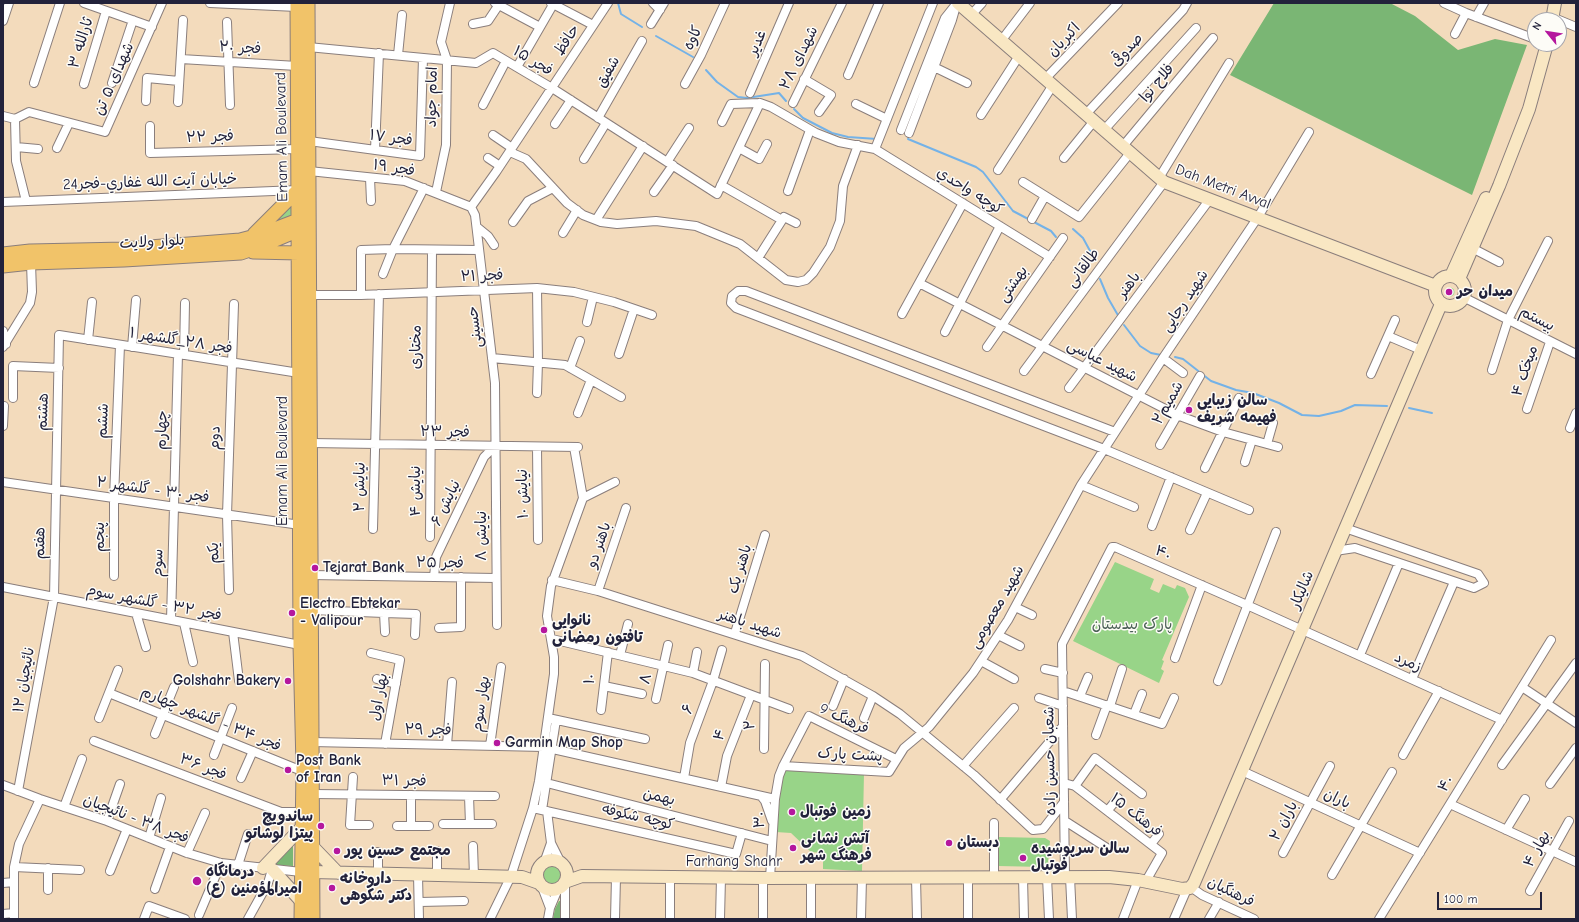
<!DOCTYPE html>
<meta charset="utf-8">
<style>
body{margin:0}
#map{position:relative;width:1579px;height:922px;overflow:hidden;background:#f3dbbc;font-family:"Comic Neue",sans-serif}
canvas{display:block}
.frame{position:absolute;inset:0;border:4px solid #22223b;pointer-events:none}
.north{position:absolute;left:1527px;top:12px;width:40px;height:40px;box-sizing:border-box;background:#fdfcf7;border:1px solid #a5a5ac;border-radius:50%;rotate:300deg;font-size:11px;font-weight:700;line-height:16px;text-align:center;color:#22223b}
.north::after{content:'';display:block;margin:auto;width:14px;height:18px;background:#b5179e;clip-path:polygon(50% 0,100% 100%,50% 72%,0 100%)}
.scale{position:absolute;left:1437px;top:892px;width:105px;height:18px;box-sizing:border-box;border:2px solid #22223b;border-top:0;padding-left:5px;font-size:12px;line-height:14px;white-space:nowrap;color:#22223b;-webkit-text-stroke:3px #fdfcf7;paint-order:stroke}
</style>
<div id="map">
<canvas width="1579" height="922"></canvas>
<div class="frame"></div>
<div class="north">N</div>
<div class="scale">100 m</div>
</div>
<script>
const context = document.querySelector('canvas').getContext('2d');
context.lineJoin = 'round';
function fillPath(path, color) { context.fillStyle = color; context.fill(path, 'evenodd'); }
const shape = rows => new Path2D(rows.map(r => 'M' + r).join(''));
function strokePath(path, color, width, dash) { context.strokeStyle = color; context.lineWidth = width; context.lineCap = dash ? 'butt' : 'round'; context.setLineDash(dash || []); context.stroke(path); }
function label(font, color, halo, rows, align = 'center') {
  context.font = font + ' "Comic Neue","Playpen Sans Arabic",sans-serif'; context.lineWidth = 3; context.setLineDash([]); context.textBaseline = 'middle'; context.strokeStyle = halo; context.fillStyle = color; for (const [text, x, y, turn = 0] of rows) {
    context.save(); context.translate(x, y); context.rotate((+turn || 0) * Math.PI / 180); context.textAlign = isNaN(turn) ? turn : align; if (halo) context.strokeText(text, 0, 0); context.fillText(text, 0, 0); context.restore();
  }
}
fillPath(shape([
 [295,198,295,218,270,224],
 '1445.5 292a4.5 4.5 0 1 1 9 0a4.5 4.5 0 1 1-9 0Z',
 [1115,562,1154,579,1150,589,1159,593,1163,584,1175,589,1177,585,1185,588,1189,597,1162,660,1164,661,1161,669,1164,671,1159,683,1073,641],
 [783,770,864,773,862,871,823,869,823,853,811,852,791,833,776,832],
 [999,837,1045,838,1050,841,1048,863,1044,867,998,866,996,852],
 '537 875a15 15 0 1 1 30 0a15 15 0 1 1-30 0Z'
]), '#98d488');
fillPath(shape([
 [1274,3,1390,3,1415,16,1458,50,1495,39,1527,45,1472,195,1230,75],
 [293,842,293,866,270,865],
 [559,901,564,901,564,919,553,919,555,909]
]), '#7ab674');
strokePath(shape([
 [618,3,621,14,642,27],
 [656,36,693,57],
 [706,70,717,82,738,97,747,98,779,93,786,101],
 [794,109,803,118,832,133,848,137,877,139],
 [908,139,976,167,983,172,1013,211,1051,231,1056,237],
 [1073,229,1083,238,1095,260],
 [1100,279,1108,298,1119,317],
 [1124,325,1140,346,1151,353,1161,355],
 [1175,357,1183,359,1211,381,1236,390,1253,393,1279,403,1302,415,1319,416,1341,411,1355,405,1387,406],
 [1409,408,1432,413]
]), '#74b2e7', 2);
const street = shape([
 [84,3,152,27],
 [210,3,297,7],
 [495,3,540,27],
 [551,3,593,25],
 [653,3,660,10],
 [1444,3,1466,13,1535,39],
 [971,15,982,3],
 [1476,17,1484,3],
 [1552,17,1576,27],
 [3,21,9,3],
 [227,22,230,105],
 [473,24,488,21,500,3],
 [651,24,664,3],
 [1455,34,1466,13],
 [1001,41,1030,3],
 [308,47,476,63,493,53,552,88,717,194,760,103],
 [398,55,402,15],
 [181,59,297,66],
 [517,67,554,3],
 [934,67,967,83],
 [848,75,879,3],
 [804,79,831,95,819,112],
 [1045,79,1118,3],
 [34,83,60,3],
 [112,83,133,20],
 [84,84,106,11],
 [685,84,701,55,725,3],
 [750,93,789,3],
 [146,101,147,78,179,81],
 [178,102,183,20],
 [793,103,842,3],
 [856,104,887,119],
 [483,105,506,61],
 [1086,114,1183,10,1187,3],
 [981,115,1019,56],
 [3,116,15,119,29,112,105,132,162,3],
 [598,118,642,41],
 [15,119,16,161,26,201],
 [722,122,731,104,760,103,771,107,816,133,839,142,875,149,1050,257],
 [555,124,571,100],
 [150,126,150,153,298,149],
 [901,130,945,18,957,3],
 [1104,130,1196,28],
 [909,133,952,20,956,6],
 [493,135,512,148],
 [309,141,420,156,423,58],
 [1123,146,1213,38],
 [16,147,38,149],
 [57,148,69,123],
 [739,148,759,159,767,144],
 [875,149,933,3],
 [375,150,379,53],
 [510,152,526,159,567,203,583,215,601,222,617,224,656,221,696,226,740,244,786,280,798,282,806,280,813,273,830,247,840,221,843,186,858,145],
 [488,158,500,166],
 [1064,158,1094,121],
 [584,159,606,123],
 [667,162,689,128],
 [998,170,1053,85],
 [309,171,405,181,471,207],
 [370,178,371,201],
 [1159,178,1229,63],
 [1023,182,1079,217,1130,153],
 [721,185,782,220],
 [788,191,810,130],
 [436,192,446,145,447,60,441,42,450,3],
 [654,192,673,165],
 [3,202,298,190],
 [471,207,475,215,495,383,497,625],
 [471,207,496,172,608,3],
 [1032,219,1045,196],
 [596,220,643,146],
 [513,222,528,201,553,188],
 [477,227,488,236,494,245],
 [563,233,577,210],
 [1472,248,1499,262],
 [758,258,784,217,796,223],
 [383,274,393,249,424,188],
 [919,283,1177,415,1223,432,1278,447],
 [310,295,361,295,537,288,574,292,614,302,652,315],
 [361,295,361,250,393,249,479,250],
 [1463,297,1576,354],
 [902,314,963,203],
 [587,322,593,297],
 [3,331,6,344],
 [945,332,1000,226],
 [1388,336,1421,350],
 [88,340,92,302],
 [3,347,30,303,32,292,31,263],
 [132,347,136,300],
 [987,347,1063,238],
 [619,354,634,309],
 [184,355,185,303],
 [492,358,565,365,621,397],
 [1163,358,1183,373],
 [570,368,580,341],
 [1492,370,1508,320,1548,241],
 [1024,371,1164,182],
 [1371,374,1395,320],
 [1069,388,1210,199],
 [537,393,538,362,537,288],
 [13,398,13,366,59,368],
 [1527,409,1550,342],
 [578,413,591,380],
 [3,426,4,406],
 [1570,428,1576,413],
 [1115,432,746,291,738,291,732,296,731,303,736,308,1104,449,1249,510],
 [311,443,578,447],
 [1267,444,1273,423],
 [1160,445,1200,376],
 [537,447,538,540],
 [1245,462,1252,440],
 [1205,468,1239,398],
 [3,482,300,525],
 [1081,485,1134,507],
 [583,498,615,482],
 [1152,526,1171,477],
 [373,529,379,294],
 [1190,530,1207,493],
 [430,537,432,250],
 [1335,551,1355,548,1474,588,1484,583,1478,574,1345,528],
 [311,575,496,578],
 [114,576,114,498,120,345],
 [434,577,436,557,484,457,495,446],
 [552,580,598,591,802,656,873,696,900,714,974,775,1033,830,1043,829,1064,802],
 [3,587,300,645],
 [229,590,227,515,234,304],
 [598,591,626,508],
 [1015,607,1032,615],
 [311,610,384,613,385,632],
 [136,613,146,647],
 [384,613,416,614,415,635],
 [171,620,178,354],
 [184,623,193,662],
 [439,628,461,627,461,577],
 [233,632,239,681],
 [735,633,765,535],
 [998,635,1020,646],
 [552,639,693,673,789,709],
 [371,653,400,660,385,744],
 [620,655,628,624],
 [1360,655,1399,563],
 [1175,658,1202,585],
 [981,661,1014,679],
 [1045,669,1063,673],
 [693,673,697,652],
 [377,679,396,684],
 [1412,679,1454,582],
 [1218,681,1276,532],
 [604,686,642,694],
 [1522,687,1576,723],
 [1063,691,1162,724,1174,698],
 [109,693,302,771],
 [1080,696,1088,677],
 [1039,698,1063,706],
 [656,699,668,645],
 [833,706,844,679],
 [1110,706,1122,669],
 [601,710,608,652],
 [1134,714,1142,694],
 [99,718,118,670],
 [548,718,645,739],
 [864,718,873,696],
 [155,734,174,687],
 [1096,735,1107,705],
 [94,741,281,812,303,812],
 [312,742,544,747,775,799],
 [447,745,452,682],
 [490,746,501,667],
 [764,749,765,664],
 [214,755,232,708],
 [1403,755,1439,691],
 [1502,765,1576,663],
 [783,766,889,772,904,748,929,727,973,673,1008,620,1081,485,1163,358,1258,217,1309,132],
 [963,766,1014,708],
 [1242,771,1420,853],
 [353,777,350,825,369,825],
 [241,778,253,751],
 [684,778,690,743,713,681,722,650],
 [539,781,772,841],
 [1064,783,1075,786,1162,853,1146,881],
 [1550,784,1576,748],
 [3,785,40,799,107,821,187,853,221,863,301,872],
 [1075,786,1095,758,1142,794],
 [721,787,727,756,751,695],
 [18,791,54,597,59,335,299,373],
 [313,794,495,796],
 [469,796,470,824],
 [761,796,765,801,772,821],
 [1000,800,1063,726],
 [1450,804,1576,862],
 [64,807,82,759],
 [533,808,736,854,742,833],
 [542,810,556,720],
 [1108,810,1118,798],
 [547,811,551,843,561,863],
 [107,821,120,784],
 [1065,821,1107,848],
 [443,824,492,824],
 [397,826,411,826,411,795],
 [411,826,429,826],
 [1506,830,1525,799],
 [149,838,161,798],
 [1151,844,1159,834],
 [473,846,474,876],
 [437,851,437,875],
 [378,852,378,874],
 [187,853,205,813],
 [1283,853,1330,766],
 [544,863,551,843],
 [238,865,248,834],
 [14,867,80,870],
 [110,871,127,829],
 [418,875,419,919],
 [1332,875,1392,772],
 [1023,877,1024,919],
 [1047,877,1049,919],
 [1065,877,1062,644,1112,547,1115,547,1247,605,1502,720],
 [1070,877,1072,919],
 [770,878,775,799,779,776,783,766,809,716,896,759],
 [916,878,917,919],
 [968,878,968,919],
 [994,878,994,823],
 [3,883,14,882],
 [542,887,550,908,548,919],
 [155,889,170,847],
 [48,890,48,868],
 [1195,890,1202,895,1254,919],
 [1530,891,1569,821],
 [420,902,464,901],
 [550,908,558,889],
 [3,914,14,913],
 [199,915,221,863],
 [14,919,14,867,19,844,40,799],
 [144,919,149,906,185,919],
 [248,919,268,883,272,869],
 [490,919,511,876,533,808,539,781,554,674,554,657,547,616,551,586,583,498,574,447],
 [565,919,565,882],
 [615,919,616,877],
 [670,919,670,878],
 [720,919,721,878],
 [763,919,763,878],
 [811,919,811,878],
 [861,919,862,878],
 [1123,919,1138,880],
 [1174,919,1187,889],
 [1209,919,1219,902],
 [1379,919,1551,640]
]);
const secondary = shape([
 [958,3,1164,182,1436,286],
 [1552,20,1555,3],
 [1451,276,1486,198],
 '1435 291a15 15 0 1 1 30 0a15 15 0 1 1-30 0Z',
 [1459,279,1499,186,1529,109,1547,44],
 [313,847,338,873],
 '537 875a15 15 0 1 1 30 0a15 15 0 1 1-30 0Z',
 [263,868,302,827],
 [272,869,301,901],
 [313,872,522,877,539,883],
 [565,882,582,876,763,878,1109,877,1138,880,1182,889,1190,888,1194,883,1441,304]
]);
const primary = shape([
 [297,3,300,645,303,766,301,919],
 [308,3,313,919],
 [254,234,298,190],
 [253,252,299,253],
 [3,254,30,251,124,249,240,240,259,235,298,220,305,220],
 [3,266,31,263,124,260,241,253,261,246,299,230,306,229]
]);
strokePath(street, '#8a7e7c', 10);
strokePath(secondary, '#8a7e7c', 14);
strokePath(primary, '#8a7e7c', 15);
strokePath(street, '#fff', 8);
strokePath(secondary, '#f9e7c3', 12);
strokePath(primary, '#f1c369', 13);
for (const [x, y, r, color] of [
 [1449,292,4,"#b5179e"],
 [1189,410,4,"#b5179e"],
 [315,568,4,"#b5179e"],
 [292,613,4,"#b5179e"],
 [544,630,4,"#b5179e"],
 [288,681,4,"#b5179e"],
 [497,743,4,"#b5179e"],
 [288,770,4,"#b5179e"],
 [792,812,4,"#b5179e"],
 [321,826,4,"#b5179e"],
 [949,843,4,"#b5179e"],
 [793,848,4,"#b5179e"],
 [337,851,4,"#b5179e"],
 [1023,858,4,"#b5179e"],
 [197,881,5,"#b5179e"],
 [332,888,4,"#b5179e"]
]) { const dot = new Path2D(); dot.arc(x, y, r, 0, 2 * Math.PI); context.fillStyle = color; context.fill(dot); strokePath(dot, '#fdfcf7', 1.5); }
label('15px', '#22223b', '#fdfcf7', [
 ["کاوه",693,38,-64],
 ["حافظ",567,40,-57],
 ["اکبریان",1064,40,-46],
 ["ثارالله ۳",81,43,-73],
 ["غدیر",757,43,-67],
 ["فجر ۲۰",240,48,3],
 ["صدوقی",1127,50,-47],
 ["شهدای ۲۸",799,58,-64],
 ["فجر ۱۵",533,61,31],
 ["شفیق",608,72,-60],
 ["شهدای ۵ تن",114,79,-66],
 ["فلاح نوا",1157,83,-50],
 ["امام جواد",432,97,-89],
 ["فجر ۲۲",210,137,-2],
 ["Emam Ali Boulevard",282,137,-91],
 ["فجر ۱۷",391,138,8],
 ["فجر ۱۹",394,168,9],
 ["خيابان آيت الله غفاري-فجر24",150,182,-2],
 ["Dah Metri Avval",1223,187,21],
 ["كوچه واحدي",970,191,32],
 ["بلوار ولایت",152,242,-3],
 ["طالقانی",1083,268,-53],
 ["فجر ۲۱",482,276,-2],
 ["بهشتی",1013,284,-55],
 ["باهنر",1129,285,-53],
 ["شهید رجایی",1185,301,-56],
 ["بیستم",1537,319,27],
 ["حسینی",475,327,-97],
 ["فجر ۲۸_گلشهر ۱",181,341,9],
 ["مختاری",416,347,-89],
 ["شهید عباسی",1102,361,27],
 ["میخک ۴",1525,371,-71],
 ["شمیم۲",1168,403,-60],
 ["هشتم",43,412,-88],
 ["ششم",103,421,-88],
 ["چهارم",162,430,-88],
 ["فجر ۲۳",445,432,1],
 ["دوم",215,438,-88],
 ["Emam Ali Boulevard",283,461,-90],
 ["نیایش ۲",360,487,-89],
 ["فجر ۳۰ - گلشهر ۲",153,490,8],
 ["نیایش ۴",416,491,-90],
 ["نیایش ۱۰",523,494,-91],
 ["نیایش ۶",446,503,-64],
 ["نیایش ۸",482,536,-90],
 ["پنجم",100,537,-90],
 ["هفتم",40,543,-89],
 ["باهنر دو",599,545,-71],
 ["یکم",214,553,-92],
 ["۴۰",1163,553,24],
 ["سوم",158,563,-89],
 ["فجر ۲۵",440,563,1],
 ["باهنر یک",740,569,-73],
 ["شالیکار",1302,590,-67],
 ["فجر ۳۲ - گلشهر سوم",154,603,11],
 ["شهید معصومی",997,607,-60],
 ["شهید باهنر",750,624,18],
 ["زمرد",1408,662,24],
 ["۱۰",590,679,-83],
 ["۸",646,679,-76],
 ["نائیجیان ۱۲",24,680,-80],
 ["بهار اول",379,697,-80],
 ["بهار سوم",481,704,-82],
 ["۶",688,709,-70],
 ["فجر ۳۴ - گلشهر چهارم",211,719,22],
 ["فرهنگ 9",844,719,25],
 ["۲",750,725,-91],
 ["فجر ۲۹",428,730,1],
 ["۴",720,735,-68],
 ["پشت پارک",850,755,3],
 ["شعبان حسین زاده",1050,761,-91],
 ["فجر ۳۶",203,767,21],
 ["فجر ۳۱",404,781,1],
 ["۴۰",1446,784,-58],
 ["بهمن",659,797,14],
 ["باران",1337,799,25],
 ["فرهنگ ۱۵",1136,815,38],
 ["کوچه شکوفه",638,817,13],
 ["فجر ۳۸ - نائیجیان",136,819,21],
 ["۳۰",760,820,-87],
 ["باران ۲",1284,821,-62],
 ["بهار ۴",1537,849,-61],
 ["Farhang Shahr",734,862],
 ["فرهنگیان",1231,892,26]
]);
label('bold 15px', '#22223b', '#fdfcf7', [
 ["میدان حر",1457,292],
 ["سالن زیبایی",1197,401],
 ["فهیمه شریف",1197,418],
 ["Tejarat Bank",323,568],
 ["Electro Ebtekar",300,604],
 ["- Valipour",300,621],
 ["نانوایی",552,621],
 ["تافتون رمضانی",552,638],
 ["Golshahr Bakery",280,681,"right"],
 ["Garmin Map Shop",505,743],
 ["Post Bank",296,761],
 ["of Iran",296,778],
 ["زمین فوتبال",800,812],
 ["ساندویچ",313,817,"right"],
 ["پیتزا لوشاتو",313,834,"right"],
 ["آتش نشانی",801,839],
 ["فرهنگ شهر",801,856],
 ["دبستان",957,843],
 ["سالن سرپوشیده",1031,849],
 ["فوتبال",1031,866],
 ["مجتمع حسین پور",345,851],
 ["درمانگاه",206,872],
 ["امیرالمؤمنین (ع)",206,889],
 ["داروخانه",340,879],
 ["دکتر شکوهی",340,896]
], 'left');
label('15px', '#4b6056', '#fdfcf7', [
 ["پارک بیدستان",1132,625]
]);
</script>
